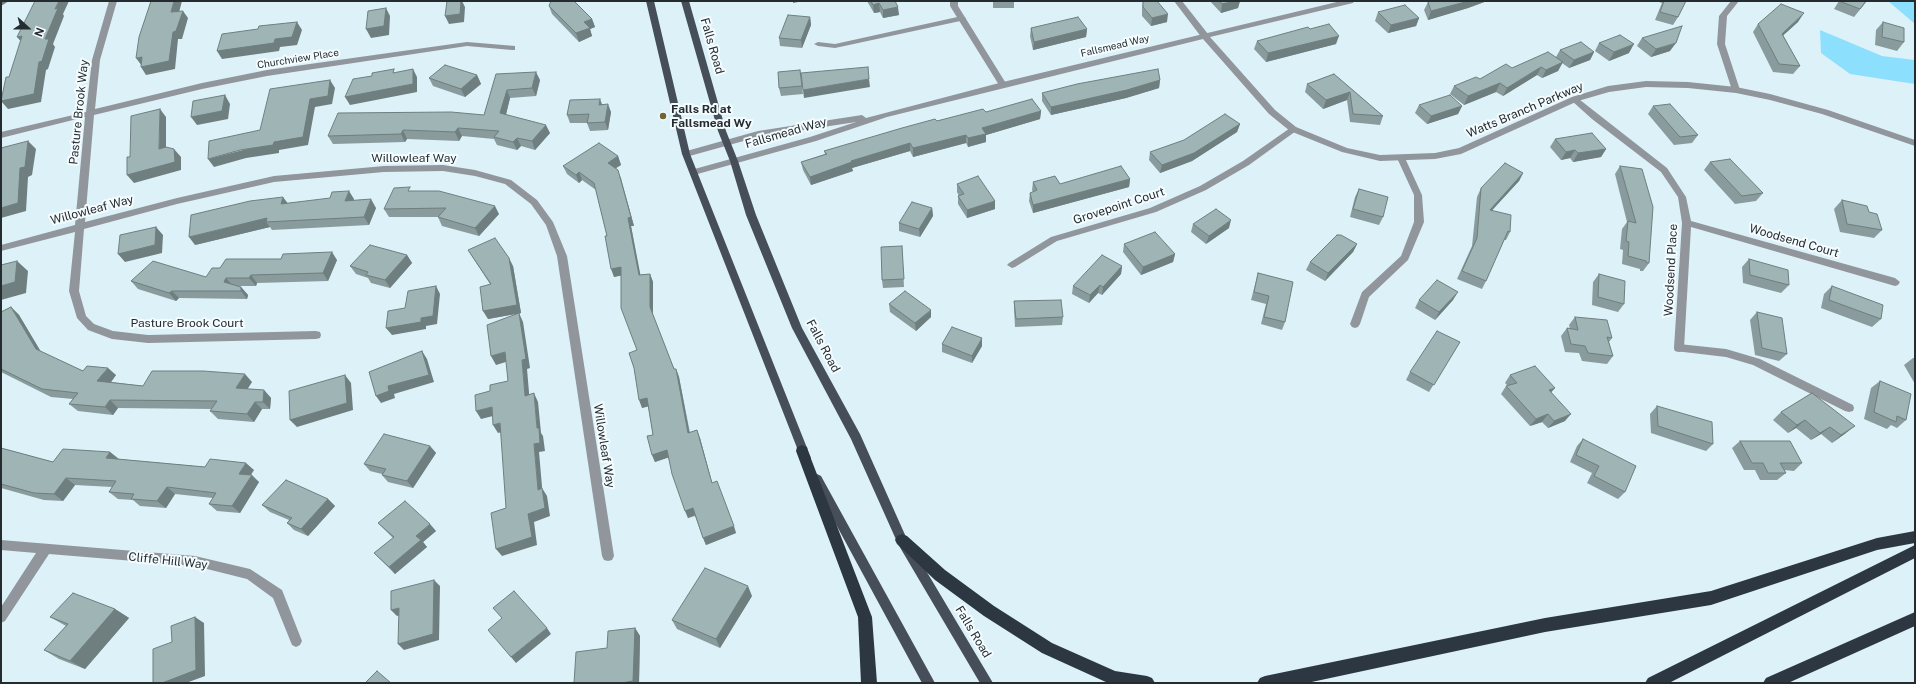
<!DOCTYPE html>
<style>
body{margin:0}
#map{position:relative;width:1916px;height:684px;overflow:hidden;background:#ddf1f9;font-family:"Public Sans",sans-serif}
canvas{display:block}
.frame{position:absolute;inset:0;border:2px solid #252c2f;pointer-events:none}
.north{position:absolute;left:8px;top:8px;width:40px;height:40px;-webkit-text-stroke:3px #f4fcff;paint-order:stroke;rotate:111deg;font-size:11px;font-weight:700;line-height:16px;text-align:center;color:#252c2f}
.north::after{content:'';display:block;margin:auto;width:14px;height:18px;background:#252c2f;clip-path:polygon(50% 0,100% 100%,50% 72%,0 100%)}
</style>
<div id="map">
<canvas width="1916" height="684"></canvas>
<div class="frame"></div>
<div class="north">N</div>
</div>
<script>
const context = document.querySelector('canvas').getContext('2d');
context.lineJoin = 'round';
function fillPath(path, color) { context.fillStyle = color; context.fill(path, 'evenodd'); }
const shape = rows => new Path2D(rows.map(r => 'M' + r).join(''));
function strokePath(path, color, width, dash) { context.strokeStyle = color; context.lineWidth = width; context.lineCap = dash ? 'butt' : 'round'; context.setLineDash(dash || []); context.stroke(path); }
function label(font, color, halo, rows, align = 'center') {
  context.font = font + ' "Public Sans",sans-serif'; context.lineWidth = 4; context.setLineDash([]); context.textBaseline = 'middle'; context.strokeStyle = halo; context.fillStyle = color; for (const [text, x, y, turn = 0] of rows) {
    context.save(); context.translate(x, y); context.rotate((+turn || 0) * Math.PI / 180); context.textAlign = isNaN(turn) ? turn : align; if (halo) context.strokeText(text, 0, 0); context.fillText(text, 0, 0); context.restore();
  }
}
fillPath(shape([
 [1888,1,1915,1,1915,24],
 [1820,30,1882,56,1915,60,1915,84,1850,74,1821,53]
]), '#8ddffe');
fillPath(shape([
 [962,16,966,18,965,20,835,48,818,46,814,44,818,42,835,44,962,16],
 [1679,344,1726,349,1760,359,1853,405,1854,408,1853,411,1849,412,1845,411,1753,365,1726,357,1675,351,1674,348,1675,345,1679,344]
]), '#90969b');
fillPath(shape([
 [109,1,117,1,100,60,95,109,202,83,267,70,467,42,515,46,515,50,512,50,467,46,267,76,202,89,94,115,85,222,177,198,274,176,384,166,443,165,475,170,511,180,537,200,553,222,567,256,614,556,612,560,608,561,604,560,602,556,557,256,546,225,531,204,505,184,475,176,443,171,384,172,274,182,177,204,84,229,79,291,86,316,94,324,113,331,148,335,316,331,320,332,321,335,320,338,316,339,148,343,112,339,88,330,77,318,69,291,75,232,1,251,1,245,75,225,85,117,1,138,1,132,86,112,92,60,109,1],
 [950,1,958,1,958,6,1007,85,1006,87,1000,87,999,85,950,6,950,1],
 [1174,1,1182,1,1208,34,1208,38,1202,38,1174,1],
 [1731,1,1739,1,1727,16,1725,44,1740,90,1736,93,1732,90,1717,44,1719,16,1731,1],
 [1575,96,1667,168,1686,197,1691,221,1895,278,1900,282,1898,285,1895,286,1691,227,1684,348,1683,351,1679,352,1675,351,1674,348,1682,223,1678,197,1661,172,1592,119,1572,101,1571,99,1575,96],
 [1293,126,1297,129,1296,131,1249,165,1206,190,1156,212,1057,241,1015,267,1012,268,1007,265,1009,263,1051,237,1150,208,1200,186,1243,161,1293,126],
 [1401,155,1405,158,1422,195,1424,222,1408,260,1369,297,1360,324,1358,327,1355,328,1352,327,1350,324,1362,292,1401,256,1414,222,1414,195,1397,158,1401,155],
 [1,540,195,556,250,569,282,590,302,641,300,645,296,647,292,645,273,598,247,579,195,566,49,554,5,621,1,623,1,607,36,553,1,550,1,540]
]), '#90969b');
fillPath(shape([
 [1341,1,1354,1,1353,3,1210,37,1275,110,1296,127,1347,148,1380,155,1435,153,1459,148,1572,97,1608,86,1646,81,1688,82,1736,87,1770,94,1828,110,1915,140,1915,146,1822,114,1770,100,1736,93,1688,88,1646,87,1609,92,1578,101,1461,154,1435,159,1380,161,1342,152,1290,131,1269,114,1203,39,887,117,816,141,694,175,690,172,691,170,810,137,856,122,758,137,686,157,682,154,683,152,758,131,862,115,866,118,1003,82,1341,1]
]), '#90969b');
fillPath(shape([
 [646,1,654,1,690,154,811,458,810,461,806,463,802,461,801,458,682,154,646,1],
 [681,1,689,1,726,131,738,161,756,215,802,328,860,434,906,537,993,683,980,683,898,544,851,439,792,328,746,215,730,161,718,131,681,1],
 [817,474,821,476,935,683,922,683,813,482,811,479,813,476,817,474]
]), '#464f59');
fillPath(shape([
 [802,445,807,447,808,451,872,617,877,683,861,683,858,617,796,451,797,447,802,445],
 [1915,531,1915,543,1877,550,1711,605,1545,632,1307,683,1257,683,1260,678,1265,676,1545,618,1711,591,1877,538,1915,531],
 [902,534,907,536,945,570,994,606,1052,643,1115,671,1147,676,1152,678,1155,683,1108,683,1042,653,984,616,935,580,897,544,895,540,897,536,902,534],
 [1915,545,1915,558,1669,683,1645,683,1648,678,1915,545],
 [1915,612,1915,626,1788,683,1763,683,1766,678,1915,612]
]), '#2d3742');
fillPath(shape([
 [867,1,895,1,899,15,883,18,880,12,874,13],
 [993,1,1014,1,1014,8,993,8],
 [1143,1,1167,22,1151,26,1142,16,1142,8],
 [1210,1,1240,1,1238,8,1221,13],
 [1430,1,1487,1,1468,8,1428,20,1424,10,1428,2],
 [1656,1,1686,1,1678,17,1673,25,1655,20,1662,3],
 [1839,1,1867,1,1854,17,1834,9],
 [549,6,592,19,595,27,590,29,592,36,579,42,552,14],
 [1378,12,1419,18,1416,26,1388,33,1375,21],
 [810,17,811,25,802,48,780,46,779,38],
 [1798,22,1783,35,1800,66,1793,74,1773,72,1753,32,1758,24],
 [1883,22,1904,42,1897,51,1875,45,1876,30],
 [1031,28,1087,29,1086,37,1033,50,1030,36],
 [1310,29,1336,44,1266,62,1254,49,1257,41],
 [1642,38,1670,51,1651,57,1637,46],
 [1599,43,1629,53,1609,61,1595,51],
 [1560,50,1594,52,1590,60,1569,68,1562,63,1558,71,1542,78,1537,75,1503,96,1496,92,1464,105,1450,94,1454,86,1480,79,1512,68,1556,57],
 [800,70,803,94,781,96,779,88],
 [496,74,540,80,536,96,510,98,506,115,550,133,535,150,521,146,517,150,497,145,494,139,462,136,459,141,407,139,405,142,333,144,328,136,484,115],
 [1334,74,1383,116,1380,125,1350,122,1347,100,1323,109,1305,92,1307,84],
 [477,75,481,84,465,97,433,86,429,78],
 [1160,80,1159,88,1126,98,1051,115,1042,101,1042,93],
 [602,104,611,112,608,130,590,131,587,123,570,123,567,115],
 [1419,105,1462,106,1458,114,1427,124,1415,113],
 [1653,106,1698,135,1692,143,1674,145,1648,114],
 [1041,111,1040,119,986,135,986,142,968,147,966,143,913,157,910,151,852,168,853,171,811,185,803,170,801,162,825,154,824,151,937,121,986,112],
 [1240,124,1237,132,1192,161,1160,173,1149,160,1150,152],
 [1555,139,1606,149,1601,157,1573,162,1570,158,1561,160,1550,147],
 [618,156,621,165,616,168,621,178,634,226,631,226,640,275,650,274,653,282,653,315,674,369,676,369,679,377,690,433,700,438,712,483,736,533,706,545,695,516,688,518,668,457,655,462,652,455,653,435,648,406,642,408,637,350,621,275,614,277,607,236,596,190,582,180,579,183,567,174,563,166],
 [1710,162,1763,193,1756,201,1735,204,1704,170],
 [1620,166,1649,263,1643,271,1640,271,1640,269,1622,264,1623,250,1620,249,1622,229,1627,222,1615,174],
 [1523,173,1519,181,1492,210,1510,232,1506,240,1504,240,1486,281,1482,289,1457,279,1472,246,1477,197,1481,188],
 [1130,179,1129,187,1033,213,1029,201,1030,193,1033,192,1032,190,1033,182,1060,184],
 [957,184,995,209,967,218,958,204,958,196,959,196,957,192],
 [1359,189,1383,217,1379,225,1350,217,1355,197],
 [412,191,499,214,479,236,442,226,438,217,389,217,384,209],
 [354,199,353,200,376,208,369,225,272,230,270,227,195,245,288,203],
 [1842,200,1869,212,1882,230,1874,238,1840,232,1834,209],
 [932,208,933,216,920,237,899,231,899,223],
 [1193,224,1229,228,1206,244,1191,232],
 [1124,244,1175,254,1173,262,1141,275,1123,252],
 [1357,244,1353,252,1325,281,1306,270,1310,262],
 [902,246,904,287,883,288,882,280],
 [468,250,513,266,521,313,488,319,490,284,473,258],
 [407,255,412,263,390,288,371,283,368,278,356,274,350,266],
 [1749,259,1789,285,1781,293,1743,283,1742,267],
 [337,260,328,281,257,283,256,286,237,286,241,287,248,295,247,299,179,298,176,301,138,289,131,281,206,277,220,268],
 [1122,266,1121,274,1102,295,1098,293,1089,303,1072,294,1073,286],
 [1258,273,1285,322,1282,330,1261,324,1266,304,1251,300,1256,281],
 [1599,274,1624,304,1618,312,1592,305,1593,282],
 [1832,286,1881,319,1872,327,1821,308,1824,294],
 [1419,300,1453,300,1435,320,1415,308],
 [1014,301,1063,317,1062,325,1015,327,1014,309],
 [889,304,931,317,916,331,890,312],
 [11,307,19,315,41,352,83,371,116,375,111,382,143,386,252,382,247,389,264,390,271,398,270,409,262,409,254,422,218,419,210,411,212,409,118,408,113,415,78,411,69,404,73,399,51,397,1,372,1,312],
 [1757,312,1787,354,1779,361,1755,355,1750,320],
 [1575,317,1612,338,1609,342,1613,356,1607,364,1582,361,1579,353,1565,352,1561,336,1567,328,1570,329,1569,325],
 [1460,342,1429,392,1406,380,1410,372],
 [942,344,982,346,972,363,942,352],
 [1913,358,1915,358,1915,384,1904,365],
 [1510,375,1551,392,1565,421,1548,428,1542,422,1530,426,1501,394,1506,386,1508,386,1505,383],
 [1880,381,1906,420,1897,428,1891,425,1887,429,1864,419,1871,388],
 [1812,393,1846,433,1832,443,1821,434,1811,440,1796,428,1788,433,1773,420,1781,412],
 [1657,406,1713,444,1706,451,1651,433,1650,414],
 [1583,439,1625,492,1618,499,1587,483,1592,473,1570,462,1577,446],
 [1740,441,1802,463,1794,471,1784,470,1786,473,1777,480,1760,480,1755,470,1744,470,1732,448],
 [430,446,436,453,413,488,388,482,382,475,382,474,370,471,364,464],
 [1,448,53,462,110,452,118,459,205,467,254,470,250,475,259,482,240,513,217,511,209,504,213,498,175,494,166,508,140,506,133,500,118,499,109,492,112,487,75,485,63,501,44,500,1,488],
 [328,499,335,506,308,536,294,530,287,523,289,520,270,512,262,505],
 [378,523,436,531,423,542,427,547,395,574,374,553,393,538],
 [752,596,720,648,677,629,672,620],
 [115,609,129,618,85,669,59,659,44,650,66,626,50,617],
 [635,628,640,636,639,683,574,683,607,648]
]), '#899b9c');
fillPath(shape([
 [1,1,9,1,1,6],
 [59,1,69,1,63,14,64,16,53,44,55,47,48,69,46,70,41,102,8,109,1,101,39,62,45,39,55,9],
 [174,1,182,1,177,20,171,12],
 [461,1,462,1,465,7,464,22,449,24,445,16],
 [793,1,803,1,793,3],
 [1236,1,1240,1,1238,8,1221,13,1222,4],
 [1469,1,1487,1,1468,8,1428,20,1431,11],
 [879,3,880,12,874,13,873,5],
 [898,7,899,15,883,18,883,10],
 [386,8,390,16,389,35,371,38,366,29],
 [183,11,188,18,182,39,178,39,175,69,146,75,141,67,173,32],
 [1804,13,1798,22,1776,42,1782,34],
 [1168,14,1167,22,1151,26,1152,18],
 [810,17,811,25,802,48,801,40],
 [1419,18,1416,26,1388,33,1391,25],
 [592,19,595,27,590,29,592,36,579,42,576,33,584,22],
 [297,22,302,30,297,45,280,47,279,51,222,59,217,51,275,39],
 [1087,29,1086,37,1033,50,1034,42],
 [22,36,24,45,17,37],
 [1339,36,1336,44,1266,62,1268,53],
 [1676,43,1670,51,1651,57,1656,49],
 [1634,44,1629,53,1609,61,1614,52],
 [1594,52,1590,60,1569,68,1574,60],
 [142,57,142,66,136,58],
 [1563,62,1558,71,1542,78,1546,70],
 [1541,67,1537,75,1503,96,1507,88],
 [413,69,417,77,417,92,350,105,345,97],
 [536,72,540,80,536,96,532,88],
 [477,75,481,84,465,97,461,89],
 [869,79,870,87,804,98,803,90],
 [330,80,335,88,332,104,315,107,308,145,279,150,279,153,246,158,214,167,208,159,274,142,310,99],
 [1160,80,1159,88,1126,98,1051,115,1051,107],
 [1500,83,1496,92,1464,105,1468,96],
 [507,90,510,98,504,122,500,113],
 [1350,92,1347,100,1323,109,1326,100],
 [225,95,230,104,228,119,197,125,191,117],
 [600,99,603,107,599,105],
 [608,104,611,112,608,130,605,122],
 [1462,106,1458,114,1427,124,1431,116],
 [160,109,166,117,166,157,159,149],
 [1041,111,1040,119,986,135,986,142,968,147,968,138,982,128],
 [1240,124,1237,132,1192,161,1160,173,1162,165],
 [546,125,550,133,535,150,532,141],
 [458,128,462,136,459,141,455,132],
 [403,130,407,139,405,142,401,134],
 [966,135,966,143,913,157,913,148],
 [517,138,521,146,517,150,513,142],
 [28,141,36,149,32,175,28,177,26,211,1,218,1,208,20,168],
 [910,143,910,151,852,168,853,171,811,185,810,177,851,161],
 [174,149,181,157,181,170,134,183,127,175],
 [1606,149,1601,157,1573,162,1578,153],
 [1575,150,1570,158,1561,160,1566,152],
 [618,156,621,165,611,171,608,163],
 [618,170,634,226,631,226,642,283,639,275],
 [579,172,582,180,579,183,576,175],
 [1523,173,1519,181,1485,218,1490,210],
 [1130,179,1129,187,1033,213,1033,205],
 [349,191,354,199,350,209,345,201],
 [283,197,289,205,281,204],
 [371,199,376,208,369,225,364,217],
 [995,201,995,209,967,218,967,210],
 [495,206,499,214,479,236,475,228],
 [932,208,933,216,920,237,919,229],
 [267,218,266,222,270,227,195,245,189,237],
 [1231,220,1229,228,1206,244,1209,236],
 [156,227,163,235,162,253,125,262,118,254],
 [1357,244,1353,252,1325,281,1328,273],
 [332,252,337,260,328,281,323,273],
 [1175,254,1173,262,1141,275,1143,267],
 [407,255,412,263,390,288,385,280],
 [509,258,513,266,521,313,488,319,483,311],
 [17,261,28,271,26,293,1,300,1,286],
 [1122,266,1121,274,1102,295,1103,287],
 [621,267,624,275,614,277,611,269],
 [650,274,653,282,653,315,650,307],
 [251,275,257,283,256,286,249,278],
 [226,278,233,286,224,282],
 [1100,285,1098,293,1089,303,1090,295],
 [436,286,440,294,437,324,426,326,426,329,392,335,386,328,421,318],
 [241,287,248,295,247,299,241,291],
 [172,291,179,298,176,301,169,293],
 [1458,292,1453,300,1435,320,1439,312],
 [11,307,19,315,44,357,36,349],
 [931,310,931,317,916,331,915,323],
 [519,313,523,322,530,368,527,369,530,404,525,396,522,360],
 [982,338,982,346,972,363,972,356],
 [422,351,427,359,434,382,394,394,395,398,381,403,376,396,388,386],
 [505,352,509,361,496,365,491,356],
 [108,368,116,375,106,389,97,381],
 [676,369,679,377,691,441,688,433],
 [245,374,252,382,243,396,236,388],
 [345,375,351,383,353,410,297,427,290,420],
 [1555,388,1549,395,1549,390],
 [264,390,271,398,270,409,263,402],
 [534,393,538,402,541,433,543,436,545,451,539,452,543,498,538,490,534,444,537,428],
 [647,398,650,406,642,408,639,400],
 [110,400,118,408,113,415,105,407],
 [255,402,262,409,254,422,247,414],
 [492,407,497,415,481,419,476,411],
 [1548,414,1542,422,1530,426,1536,419],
 [1571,414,1565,421,1548,428,1554,421],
 [1805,420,1796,428,1788,433,1797,425],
 [500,423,506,431,498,433,493,425],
 [1855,426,1846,433,1832,443,1841,435],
 [1830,427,1821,434,1811,440,1820,433],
 [697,430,700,438,714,490,712,483],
 [430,446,436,453,413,488,407,481],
 [667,450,670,457,655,462,652,455],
 [110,452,119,459,106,458],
 [246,463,254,470,247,481,239,474],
 [252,475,259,482,240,513,232,506],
 [66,478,75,485,63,501,54,494],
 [167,487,175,494,166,508,157,501],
 [542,488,547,496,550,516,534,522,537,545,502,556,496,549,528,514],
 [328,499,335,506,308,536,301,529],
 [693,508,695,515,688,518,685,511],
 [430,524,436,531,423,542,427,547,395,574,389,567,416,536],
 [734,526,736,533,706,545,703,538],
 [434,580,440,586,439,640,404,650,398,644],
 [748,586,752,596,720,648,716,639],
 [399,608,405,614,397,616,391,610],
 [115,609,129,618,85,669,70,661],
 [195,617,204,623,205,676,186,683,162,683],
 [547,628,551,634,516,663,511,657],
 [635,628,640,636,639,683,634,683,633,681]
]), '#6f7e7f');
const building = shape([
 [35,1,59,1,55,9,58,8,45,39,49,39,42,61,39,62,34,94,1,101,6,77,9,77,22,36,17,37,35,1],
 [151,1,174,1,171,12,183,11,176,31,173,32,169,61,141,67,142,57,136,58,139,37,151,1],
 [447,1,461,1,460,14,445,16,447,1],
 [551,1,574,1,592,19,584,22,590,28,576,33,549,6,551,1],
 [871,1,895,1,898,7,883,10,879,3,873,5,871,1],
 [1143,1,1157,1,1168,14,1152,18,1143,7,1143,1],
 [1219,1,1236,1,1222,4,1219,1],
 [1430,1,1469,1,1431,11,1428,2,1430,1],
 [1664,1,1686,1,1678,17,1660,12,1664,1],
 [1839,1,1866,1,1860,9,1839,1],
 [1781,4,1804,13,1782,34,1800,66,1779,64,1758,24,1781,4],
 [1405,5,1419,18,1391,25,1378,12,1405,5],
 [386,8,384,26,366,29,368,11,386,8],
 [788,15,810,17,801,40,779,38,788,15],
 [1078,17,1087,29,1034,42,1031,28,1078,17],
 [297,22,292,37,275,39,274,43,217,51,222,34,258,29,259,26,297,22],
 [1883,22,1904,28,1904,42,1882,37,1883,22],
 [1329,24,1339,36,1268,53,1257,41,1308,27,1310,29,1329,24],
 [1682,26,1676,43,1656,49,1642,38,1682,26],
 [1620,35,1634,44,1614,52,1599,43,1620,35],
 [1581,42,1594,52,1574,60,1560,50,1581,42],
 [1548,52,1563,62,1546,70,1541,67,1507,88,1500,83,1468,96,1454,86,1476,77,1480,79,1506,64,1512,68,1548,52],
 [445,65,477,75,461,89,429,78,445,65],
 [868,67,869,79,803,90,801,73,868,67],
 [394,69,393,73,413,69,413,84,345,97,353,79,372,76,372,73,394,69],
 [1158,69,1160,80,1127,90,1051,107,1042,93,1077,84,1158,69],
 [800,70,802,86,779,88,778,72,800,70],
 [536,72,532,88,507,90,500,113,546,125,532,141,517,138,513,142,494,137,499,131,458,128,455,132,403,130,401,134,328,136,338,113,451,112,484,115,496,74,536,72],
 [1334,74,1383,116,1353,114,1350,92,1326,100,1307,84,1334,74],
 [330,80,328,96,310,99,303,137,274,142,273,145,240,150,208,159,209,141,260,130,270,89,330,80],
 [225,95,222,111,191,117,193,101,225,95],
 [1450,95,1462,106,1431,116,1419,105,1450,95],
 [600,99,599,105,608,104,605,122,587,123,589,114,567,115,570,100,600,99],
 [1032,99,1041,111,982,128,986,134,968,138,966,135,913,148,910,143,851,161,852,162,810,177,801,162,827,154,824,151,902,128,935,119,937,121,983,109,986,112,1032,99],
 [1670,104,1698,135,1680,137,1653,106,1670,104],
 [160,109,159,149,166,147,174,149,175,162,127,175,127,157,130,157,131,116,160,109],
 [1225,114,1240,124,1194,153,1162,165,1150,152,1184,140,1225,114],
 [1592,133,1606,149,1578,153,1575,150,1566,152,1555,139,1592,133],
 [28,141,25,167,20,168,18,203,1,208,1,148,28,141],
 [599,143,618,156,608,163,618,170,631,217,628,218,639,275,650,274,650,307,674,369,676,369,688,433,697,430,712,483,717,481,734,526,703,538,693,508,685,511,672,474,667,450,652,455,647,436,653,435,647,398,639,400,634,368,629,353,637,350,621,308,621,267,611,269,605,236,607,236,594,183,579,172,576,175,563,166,599,143],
 [1730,159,1763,193,1742,196,1710,162,1730,159],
 [1505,163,1523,173,1490,210,1511,215,1510,232,1508,231,1486,281,1462,271,1477,238,1481,188,1505,163],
 [1121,166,1130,179,1033,205,1030,193,1037,190,1033,182,1055,176,1060,184,1121,166],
 [1620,166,1642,169,1653,207,1649,263,1647,263,1646,261,1628,256,1629,242,1626,241,1628,221,1636,223,1620,166],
 [978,176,995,201,967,210,958,196,964,194,957,184,978,176],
 [410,187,408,191,439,191,495,206,475,228,438,217,446,208,384,209,394,188,410,187],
 [1359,189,1388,197,1383,217,1353,209,1359,189],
 [349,191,345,201,371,199,364,217,266,222,267,218,189,237,191,215,250,201,283,197,281,204,330,198,332,192,349,191],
 [1842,200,1867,206,1869,212,1877,214,1882,230,1847,224,1842,200],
 [912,202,932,208,919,229,899,223,912,202],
 [1216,209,1231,220,1209,236,1193,224,1216,209],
 [156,227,155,245,118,254,120,235,156,227],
 [1155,232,1175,254,1143,267,1124,244,1155,232],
 [1337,235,1341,235,1357,244,1328,273,1310,262,1337,235],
 [495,238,509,258,517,305,483,311,480,287,491,284,468,250,495,238],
 [370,245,407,255,385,280,366,275,368,272,350,266,370,245],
 [902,246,904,279,882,280,881,247,902,246],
 [332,252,323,273,251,275,249,278,226,278,224,282,241,287,241,291,172,291,169,293,131,281,153,261,206,277,212,268,220,268,226,259,281,259,283,254,332,252],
 [1102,255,1122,266,1103,287,1100,285,1090,295,1073,286,1102,255],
 [1749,259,1788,270,1789,285,1750,275,1749,259],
 [17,261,15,282,1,286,1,265,17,261],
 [1258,273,1293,282,1285,322,1264,317,1269,296,1254,292,1258,273],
 [1599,274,1625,281,1624,304,1598,297,1599,274],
 [1437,280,1458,292,1439,312,1419,300,1437,280],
 [436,286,433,316,421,318,421,322,386,328,388,311,405,308,408,291,436,286],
 [1832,286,1883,305,1881,319,1829,300,1832,286],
 [905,291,931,310,915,323,889,304,905,291],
 [1061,300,1063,317,1016,319,1014,301,1061,300],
 [11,307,36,349,83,371,87,366,108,368,97,381,143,386,152,371,203,371,245,374,236,388,264,390,263,402,255,402,247,414,210,411,217,401,110,400,105,407,69,404,78,393,42,389,1,369,1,312,11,307],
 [1757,312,1782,318,1787,354,1762,348,1757,312],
 [519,313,526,359,522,360,525,396,534,393,537,428,539,428,540,443,534,444,538,490,542,488,545,508,528,514,532,537,496,549,491,513,506,508,500,423,493,425,492,407,476,411,475,395,490,391,490,385,508,381,505,352,491,356,487,325,519,313],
 [1575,317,1607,320,1612,338,1607,337,1613,356,1588,353,1585,346,1571,344,1567,328,1578,330,1575,317],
 [952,327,982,338,972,356,942,344,952,327],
 [1437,331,1460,342,1434,385,1410,372,1437,331],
 [422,351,429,375,388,386,389,391,376,396,369,372,422,351],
 [1535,366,1555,388,1549,390,1571,414,1554,421,1548,414,1536,419,1506,386,1517,383,1510,375,1535,366],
 [345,375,347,403,290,420,289,391,345,375],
 [1880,381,1911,394,1906,420,1897,416,1896,422,1874,412,1880,381],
 [1812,393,1855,426,1841,435,1830,427,1820,433,1805,420,1797,425,1781,412,1812,393],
 [1657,406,1712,422,1713,444,1658,426,1657,406],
 [384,434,430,446,407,481,382,475,386,469,364,464,384,434],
 [1583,439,1636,466,1625,492,1594,476,1599,466,1576,455,1583,439],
 [1740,441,1790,441,1802,463,1780,463,1786,473,1768,473,1763,463,1752,463,1740,441],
 [1,448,53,462,63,449,110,452,106,458,205,467,210,459,246,463,239,474,252,475,232,506,209,504,216,493,167,487,157,501,131,499,134,494,109,492,116,481,66,478,54,494,34,493,1,484,1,448],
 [286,480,328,499,301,529,287,523,292,518,262,505,286,480],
 [405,501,430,524,416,536,421,540,389,567,374,553,394,537,378,523,405,501],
 [705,568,748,586,716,639,672,620,705,568],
 [434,580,433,634,398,644,399,608,391,610,391,591,434,580],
 [514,591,547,628,511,657,488,630,502,618,493,608,514,591],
 [73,593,115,609,70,661,44,650,68,624,50,617,73,593],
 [195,617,196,670,162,683,153,683,153,649,172,642,171,626,195,617],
 [635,628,633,681,622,683,574,683,576,652,607,648,608,631,635,628],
 [377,671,391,683,365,683,377,671]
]);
fillPath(building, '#9fb4b5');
strokePath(building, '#6f7e7f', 1);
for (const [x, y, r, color] of [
 [663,116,4,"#6e6532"]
]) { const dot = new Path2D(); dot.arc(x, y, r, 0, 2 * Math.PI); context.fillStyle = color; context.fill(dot); strokePath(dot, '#f4fcff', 1.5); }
label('10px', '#252c2f', '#f4fcff', [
 ["Fallsmead Way",1115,46,-13],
 ["Churchview Place",298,59,-9]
]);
label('12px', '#252c2f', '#f4fcff', [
 ["Falls Road",712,46,74],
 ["Watts Branch Parkway",1525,110,-23],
 ["Pasture Brook Way",79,112,-84],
 ["Fallsmead Way",786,133,-16],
 ["Willowleaf Way",414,158],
 ["Grovepoint Court",1119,206,-18],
 ["Willowleaf Way",92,210,-15],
 ["Woodsend Court",1794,241,16],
 ["Woodsend Place",1671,270,-87],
 ["Pasture Brook Court",187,323],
 ["Falls Road",823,346,62],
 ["Willowleaf Way",604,446,81],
 ["Cliffe Hill Way",168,561,6],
 ["Falls Road",973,632,59]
]);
label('bold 12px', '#252c2f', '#f4fcff', [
 ["Falls Rd at",671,109],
 ["Fallsmead Wy",671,123]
], 'left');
</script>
